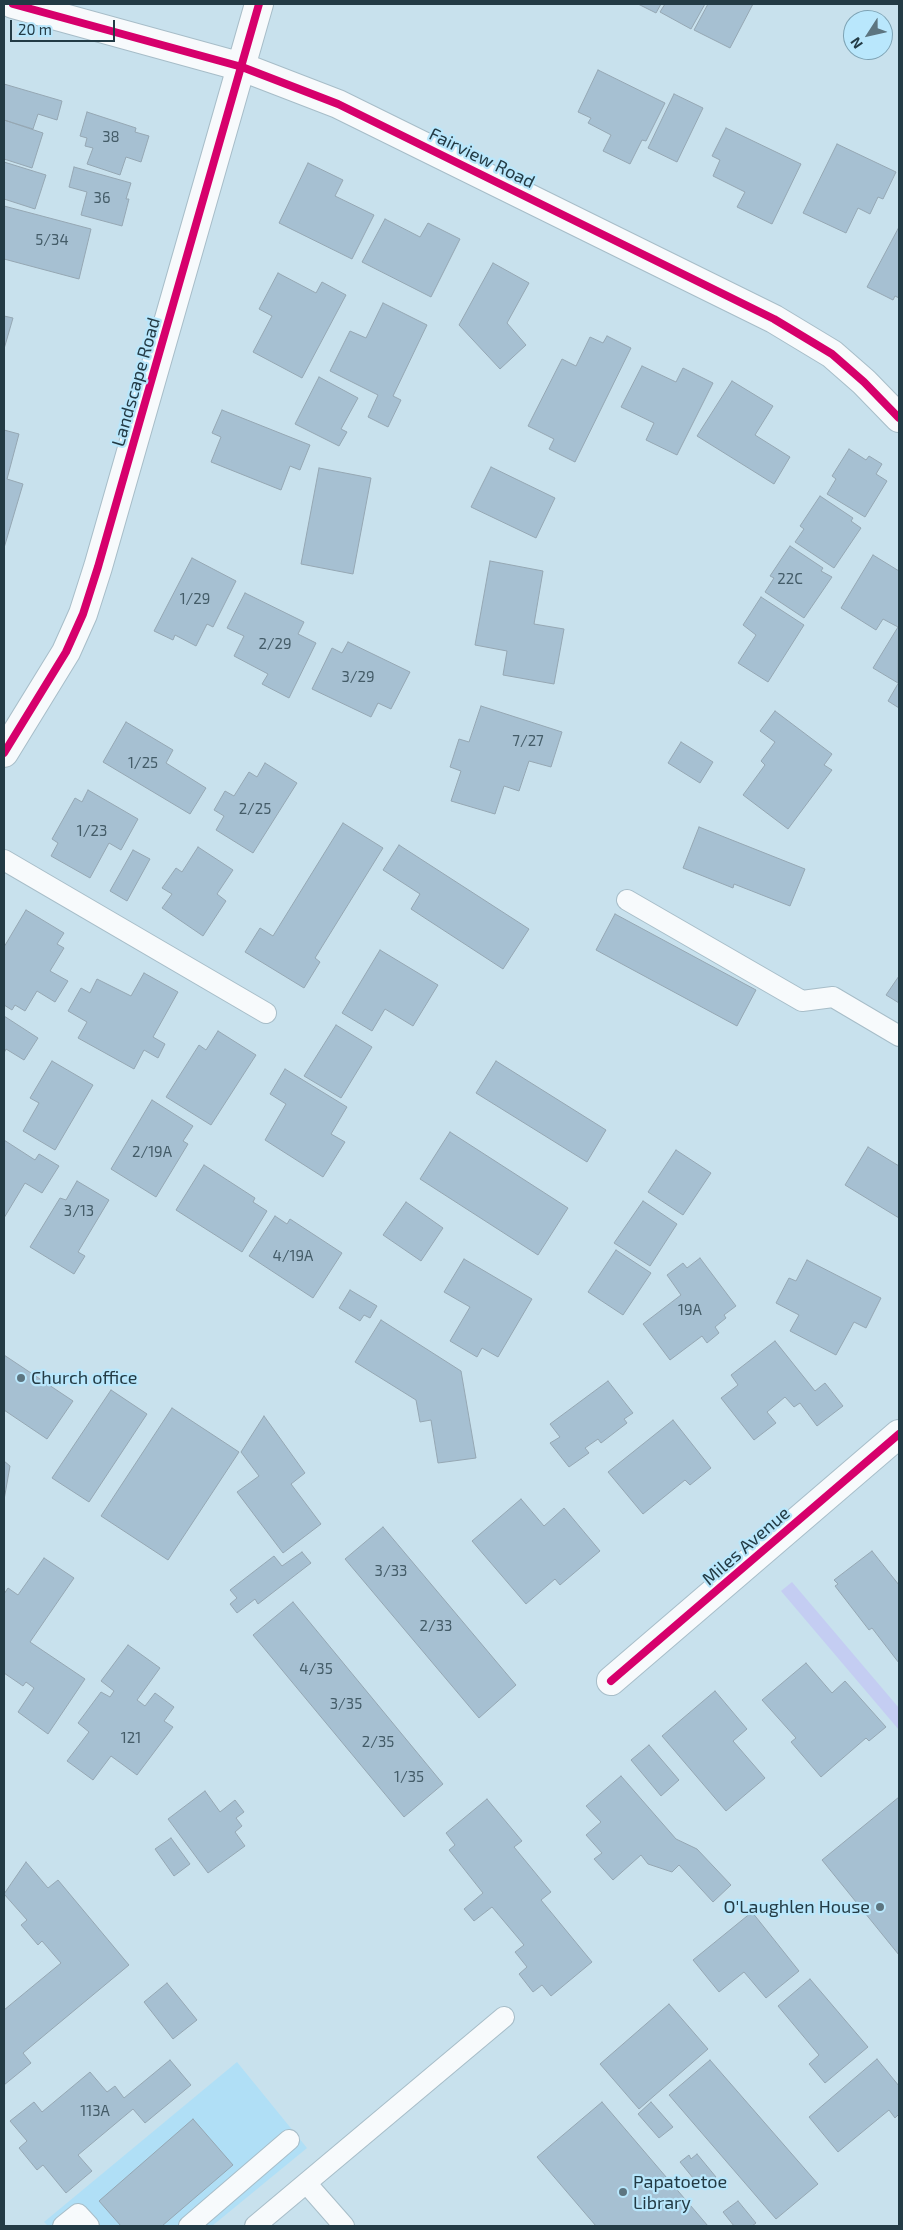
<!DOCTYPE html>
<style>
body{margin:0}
#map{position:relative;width:903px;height:2230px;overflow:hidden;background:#c8e1ed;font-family:"Exo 2",sans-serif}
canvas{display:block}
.frame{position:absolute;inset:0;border:5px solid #233b45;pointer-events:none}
.north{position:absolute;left:843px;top:10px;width:50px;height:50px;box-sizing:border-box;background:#b9e7fc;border:1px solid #7da2b3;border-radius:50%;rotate:235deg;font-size:14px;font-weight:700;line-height:20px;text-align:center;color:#233b45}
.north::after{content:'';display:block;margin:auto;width:18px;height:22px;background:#5d7580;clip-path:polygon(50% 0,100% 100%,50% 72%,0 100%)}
.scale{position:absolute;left:10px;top:20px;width:105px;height:22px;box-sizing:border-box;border:2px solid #233b45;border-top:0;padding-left:6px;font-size:15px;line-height:18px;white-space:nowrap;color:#233b45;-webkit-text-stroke:4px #b9e7fc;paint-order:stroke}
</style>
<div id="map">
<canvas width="903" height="2230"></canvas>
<div class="frame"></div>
<div class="north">N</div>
<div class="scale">20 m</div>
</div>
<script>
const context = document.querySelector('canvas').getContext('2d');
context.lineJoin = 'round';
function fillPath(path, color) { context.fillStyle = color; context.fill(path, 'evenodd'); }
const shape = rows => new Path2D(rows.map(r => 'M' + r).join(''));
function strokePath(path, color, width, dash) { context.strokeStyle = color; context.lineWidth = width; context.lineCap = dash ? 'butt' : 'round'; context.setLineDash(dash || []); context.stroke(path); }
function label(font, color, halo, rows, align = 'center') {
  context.font = font + ' "Exo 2",sans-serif'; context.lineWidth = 4.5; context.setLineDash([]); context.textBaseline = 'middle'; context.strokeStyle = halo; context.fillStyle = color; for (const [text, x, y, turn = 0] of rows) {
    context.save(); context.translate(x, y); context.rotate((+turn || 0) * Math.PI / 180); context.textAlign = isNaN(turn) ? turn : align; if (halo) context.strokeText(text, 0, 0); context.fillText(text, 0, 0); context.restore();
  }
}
fillPath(shape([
 [237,2062,307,2148,212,2226,48,2226,44,2222]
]), '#b0dff6');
fillPath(shape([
 [792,1582,899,1708,899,1730,781,1591]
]), '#c4cdf2');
const building = shape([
 [638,4,661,4,656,13,638,4],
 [665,4,705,4,691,29,660,12,665,4],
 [708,4,753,4,730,48,694,30,708,4],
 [598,70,665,103,646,141,642,140,630,164,603,151,611,135,588,123,591,118,578,112,598,70],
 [4,84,62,101,57,120,38,114,33,129,4,120,4,84],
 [674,94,703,108,677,162,648,148,674,94],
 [87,112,136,128,135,132,149,136,141,162,126,157,120,175,87,164,93,148,85,146,87,138,80,136,87,112],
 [4,120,43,133,32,168,4,159,4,120],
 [726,128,801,164,772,224,737,207,745,192,713,176,720,160,712,156,726,128],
 [837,144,896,172,883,199,878,197,870,214,858,208,846,233,803,213,837,144],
 [4,162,46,175,35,209,4,199,4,162],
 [308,163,343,180,335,196,374,215,352,259,279,223,308,163],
 [74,167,131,183,126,199,129,199,122,226,81,215,87,192,69,187,74,167],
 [4,206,91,229,79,279,4,259,4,206],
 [385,219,420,237,428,223,460,239,431,297,362,262,385,219],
 [899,227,899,298,895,296,893,300,867,287,899,227],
 [493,263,529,283,507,323,526,345,500,369,459,325,493,263],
 [278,273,316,293,322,282,346,295,302,378,253,352,272,316,259,309,278,273],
 [383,303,427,325,393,396,401,400,388,427,368,417,378,395,330,371,350,331,366,338,383,303],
 [4,316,13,318,4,349,4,316],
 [607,336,631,348,575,462,549,449,554,439,528,426,562,359,576,366,590,337,603,343,607,336],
 [642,366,676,382,683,368,713,383,677,455,646,440,654,423,621,407,642,366],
 [319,377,358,398,341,429,347,432,339,446,295,424,319,377],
 [732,381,773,406,755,435,790,457,774,484,697,436,732,381],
 [222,410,310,445,300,470,290,466,281,490,211,462,221,437,212,433,222,410],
 [4,430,19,434,7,479,23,484,4,548,4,430],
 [849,449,866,460,869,456,882,464,876,474,887,481,865,517,827,494,836,479,832,476,849,449],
 [491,467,555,498,536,538,471,507,491,467],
 [319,468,371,478,353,574,301,564,319,468],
 [820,496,853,518,851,521,861,528,834,568,795,542,804,529,800,526,820,496],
 [790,546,823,568,821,571,832,577,804,618,765,592,774,578,770,576,790,546],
 [873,555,899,571,898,683,873,668,898,627,883,619,876,630,841,608,873,555],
 [192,558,236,581,213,627,207,624,196,646,175,635,173,640,154,631,192,558],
 [490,561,543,571,534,624,564,629,554,684,503,675,507,651,475,645,490,561],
 [245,593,304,622,298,634,316,643,289,698,262,684,268,674,234,656,244,636,227,628,245,593],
 [761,597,804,625,768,682,738,663,756,635,743,625,761,597],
 [348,642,410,672,391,709,378,703,371,717,312,689,332,648,342,653,348,642],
 [899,682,899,708,888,701,899,682],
 [481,706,562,732,551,767,529,761,519,791,504,786,495,814,451,801,461,771,450,767,459,739,469,742,481,706],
 [775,711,832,754,824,765,832,770,788,829,743,795,765,765,761,761,775,742,760,731,775,711],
 [126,722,173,750,166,763,206,788,190,814,103,762,126,722],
 [681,742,713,762,700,783,668,763,681,742],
 [265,763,297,783,253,853,216,830,224,816,214,810,225,791,234,796,249,772,257,777,265,763],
 [88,790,138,819,121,850,109,843,90,878,51,856,58,843,52,839,75,798,82,802,88,790],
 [343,823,383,848,315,958,320,962,304,988,245,952,260,928,273,936,343,823],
 [699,827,805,869,790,906,734,884,733,888,683,868,699,827],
 [399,845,529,929,503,969,411,909,420,894,383,870,399,845],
 [198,847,233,870,217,894,226,901,203,936,162,908,172,894,162,888,176,868,182,872,198,847],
 [133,850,150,859,127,901,110,891,133,850],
 [26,910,64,933,57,944,64,948,50,971,68,981,55,1002,37,991,25,1011,15,1005,12,1010,4,1005,4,947,26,910],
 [615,914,756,990,737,1026,596,950,615,914],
 [380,950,438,985,413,1026,385,1009,372,1031,342,1013,380,950],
 [144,973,178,992,153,1037,165,1044,158,1058,144,1050,134,1069,78,1038,87,1022,68,1011,81,988,90,993,97,979,131,996,144,973],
 [899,976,899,1003,886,995,899,976],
 [4,1016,38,1038,24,1060,6,1049,4,1053,4,1016],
 [336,1025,372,1047,341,1098,304,1076,336,1025],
 [218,1031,256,1055,211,1125,166,1097,199,1045,206,1050,218,1031],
 [52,1061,93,1085,55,1150,23,1131,39,1103,30,1098,52,1061],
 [496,1061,606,1130,587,1162,476,1093,496,1061],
 [285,1069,347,1107,331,1134,345,1142,323,1177,265,1140,286,1104,270,1094,285,1069],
 [152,1100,193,1126,183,1141,188,1144,156,1197,111,1169,152,1100],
 [450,1132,568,1208,538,1255,420,1179,450,1132],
 [4,1140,35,1160,39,1154,59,1166,42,1193,25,1183,4,1218,4,1140],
 [868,1147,899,1166,899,1218,845,1185,868,1147],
 [676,1150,711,1173,683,1215,648,1192,676,1150],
 [204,1165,255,1198,253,1202,267,1211,242,1252,176,1210,204,1165],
 [77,1181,109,1200,78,1252,85,1256,74,1274,30,1247,60,1198,66,1200,77,1181],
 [643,1201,677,1224,650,1266,614,1243,643,1201],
 [406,1202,443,1228,421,1261,383,1235,406,1202],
 [275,1216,287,1224,290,1219,342,1253,313,1298,249,1256,275,1216],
 [616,1250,651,1273,623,1315,588,1292,616,1250],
 [700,1258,736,1306,724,1315,726,1318,715,1327,719,1333,707,1343,702,1336,670,1360,643,1324,681,1295,667,1275,683,1263,687,1268,700,1258],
 [464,1259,532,1299,498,1357,482,1348,477,1357,450,1341,470,1307,444,1292,464,1259],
 [807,1260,881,1298,866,1328,854,1322,836,1355,790,1331,799,1315,776,1303,789,1278,796,1281,807,1260],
 [350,1290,377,1306,370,1318,364,1315,360,1321,339,1308,350,1290],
 [381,1320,461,1371,476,1458,438,1463,431,1420,420,1422,416,1400,355,1362,381,1320],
 [775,1341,815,1391,825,1383,843,1406,817,1426,800,1403,794,1407,785,1397,767,1412,776,1423,754,1440,721,1398,738,1385,731,1375,775,1341],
 [4,1355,73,1401,47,1439,4,1410,4,1355],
 [608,1381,633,1413,624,1419,627,1423,601,1443,598,1439,585,1448,589,1453,569,1467,550,1443,560,1437,550,1424,608,1381],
 [111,1390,147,1414,89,1502,52,1478,111,1390],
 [172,1408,239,1452,168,1560,101,1516,172,1408],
 [264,1416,305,1473,291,1484,321,1524,283,1553,237,1492,259,1476,241,1452,264,1416],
 [673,1420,711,1468,690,1485,685,1480,643,1514,608,1472,673,1420],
 [4,1461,10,1466,4,1500,4,1461],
 [521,1499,544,1526,564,1508,600,1551,560,1585,555,1579,526,1604,472,1541,521,1499],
 [383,1527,516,1685,479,1718,345,1559,383,1527],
 [872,1551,899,1585,899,1663,872,1628,869,1630,835,1586,838,1584,834,1580,872,1551],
 [302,1552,311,1563,258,1604,255,1599,237,1613,230,1604,237,1598,230,1590,274,1556,282,1566,302,1552],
 [44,1558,74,1578,30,1642,85,1679,48,1734,18,1712,34,1688,26,1682,23,1686,4,1673,4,1594,8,1588,18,1595,44,1558],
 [293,1602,443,1784,404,1817,253,1635,293,1602],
 [128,1645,160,1668,137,1700,145,1706,155,1693,174,1707,164,1721,173,1727,137,1775,111,1756,93,1780,67,1761,89,1732,78,1723,101,1692,110,1697,114,1691,101,1681,128,1645],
 [806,1663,832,1693,845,1681,886,1727,869,1741,866,1738,821,1777,791,1742,796,1738,762,1700,806,1663],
 [715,1691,747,1729,733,1741,765,1778,726,1811,662,1736,715,1691],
 [649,1745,679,1780,661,1796,631,1760,649,1745],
 [621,1776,676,1839,697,1849,731,1885,713,1902,679,1865,672,1872,648,1864,641,1855,613,1880,594,1859,602,1853,586,1835,601,1822,586,1806,621,1776],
 [205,1791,220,1812,235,1800,244,1812,236,1818,242,1826,235,1832,245,1846,208,1873,168,1819,205,1791],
 [899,1797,899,1955,822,1860,899,1797],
 [487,1799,522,1841,514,1847,551,1892,541,1900,592,1962,551,1996,542,1985,533,1992,519,1974,527,1967,515,1952,524,1945,492,1907,474,1921,464,1909,483,1893,449,1850,455,1845,446,1833,487,1799],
 [171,1838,190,1864,174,1876,155,1849,171,1838],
 [26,1862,48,1888,58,1880,129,1965,23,2053,31,2063,4,2085,4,2010,61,1963,42,1941,38,1945,21,1925,27,1920,4,1894,26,1862],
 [752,1912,799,1971,766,1998,744,1972,719,1992,693,1960,752,1912],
 [810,1979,868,2047,825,2083,809,2064,819,2055,778,2006,810,1979],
 [167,1983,197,2020,173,2039,144,2002,167,1983],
 [669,2004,708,2049,639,2109,600,2064,669,2004],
 [877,2059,899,2086,899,2114,895,2118,889,2110,838,2152,809,2117,877,2059],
 [170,2060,191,2085,145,2123,133,2109,78,2155,92,2171,66,2193,43,2165,37,2170,19,2148,27,2141,10,2121,34,2102,42,2112,90,2072,107,2092,115,2086,124,2098,170,2060],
 [710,2060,818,2184,776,2219,669,2095,710,2060],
 [602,2102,708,2226,596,2226,537,2157,602,2102],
 [651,2102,673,2127,659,2138,638,2114,651,2102],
 [193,2119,233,2165,162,2226,121,2226,99,2201,193,2119],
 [697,2154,716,2177,702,2189,680,2162,689,2155,691,2159,697,2154],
 [738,2201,756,2223,752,2226,734,2226,723,2212,738,2201]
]);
fillPath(building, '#a6c0d2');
strokePath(building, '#95a7b3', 1);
const lane = shape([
 [4,860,266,1013],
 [627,900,802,1001,833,997,899,1036],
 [307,2184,344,2226],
 [63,2226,78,2214,89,2226],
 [189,2226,289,2140],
 [255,2226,504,2017]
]);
const street = shape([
 [13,4,242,67,338,104,774,319,832,354,864,382,899,418],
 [4,753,66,652,83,614,98,567,259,4],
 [611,1681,899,1434]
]);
strokePath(lane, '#a7bdc8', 22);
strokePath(street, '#a7bdc8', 30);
strokePath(lane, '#f7fafc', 20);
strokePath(street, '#f7fafc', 28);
strokePath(shape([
 [13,4,242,67,338,104,774,319,832,354,864,382,899,418],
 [4,753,66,652,83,614,98,567,259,4],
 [611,1681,899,1434]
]), '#d6006c', 8);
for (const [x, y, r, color] of [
 [21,1378,5,"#5d7580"],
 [880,1907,5,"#5d7580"],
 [623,2192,5,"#5d7580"]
]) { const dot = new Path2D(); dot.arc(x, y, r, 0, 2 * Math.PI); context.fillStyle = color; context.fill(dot); strokePath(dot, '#b9e7fc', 2); }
label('15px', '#445c68', null, [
 ["38",111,137],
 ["36",102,198],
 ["5/34",52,240],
 ["22C",790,579],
 ["1/29",195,599],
 ["2/29",275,644],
 ["3/29",358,677],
 ["7/27",528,741],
 ["1/25",143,763],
 ["2/25",255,809],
 ["1/23",92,831],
 ["2/19A",152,1152],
 ["3/13",79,1211],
 ["4/19A",293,1256],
 ["19A",690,1310],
 ["3/33",391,1571],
 ["2/33",436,1626],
 ["4/35",316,1669],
 ["3/35",346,1704],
 ["121",131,1738],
 ["2/35",378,1742],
 ["1/35",409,1777],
 ["113A",95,2111]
]);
label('18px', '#233b45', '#b9e7fc', [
 ["Fairview Road",482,158,26],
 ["Landscape Road",136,382,-74],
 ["Miles Avenue",746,1546,-41]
]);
label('18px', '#233b45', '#b9e7fc', [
 ["Church office",31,1378],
 ["O'Laughlen House",870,1907,"right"],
 ["Papatoetoe",633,2182],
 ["Library",633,2203]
], 'left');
</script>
